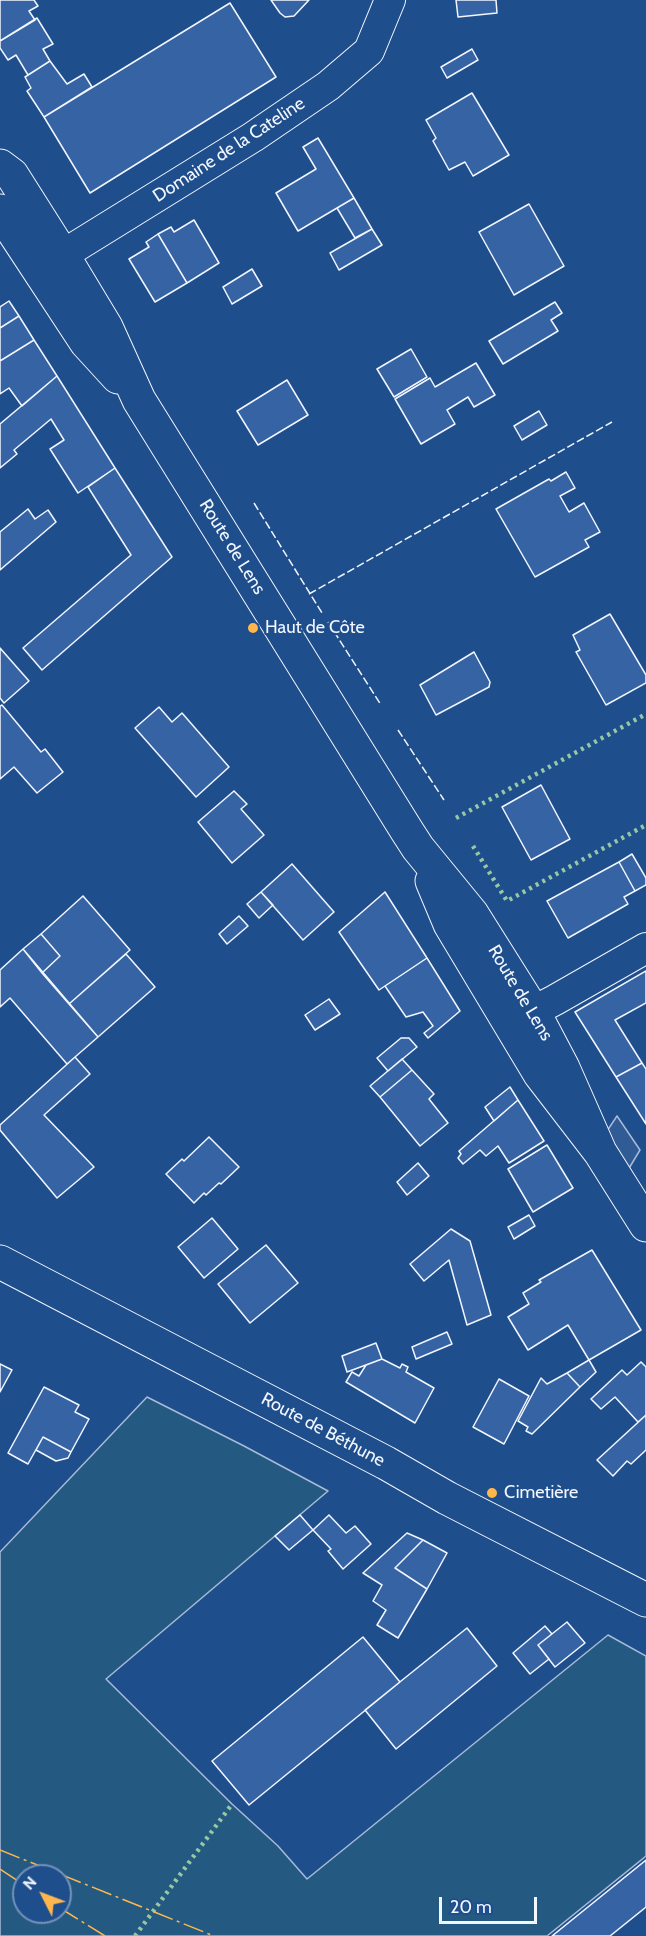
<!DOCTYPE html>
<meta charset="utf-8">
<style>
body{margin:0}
#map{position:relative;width:646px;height:1936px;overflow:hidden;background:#1f4e8c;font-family:Cabin,sans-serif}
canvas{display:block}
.north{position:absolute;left:12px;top:1864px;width:60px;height:60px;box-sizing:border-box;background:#1f4e8c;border:2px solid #7391ba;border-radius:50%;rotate:312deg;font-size:16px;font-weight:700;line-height:24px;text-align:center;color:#f2f6ff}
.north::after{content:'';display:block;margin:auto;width:21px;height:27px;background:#ffb74d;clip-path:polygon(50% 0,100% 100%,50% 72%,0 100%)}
.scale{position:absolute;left:439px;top:1897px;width:98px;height:27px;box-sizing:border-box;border:3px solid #f2f6ff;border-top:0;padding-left:8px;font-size:18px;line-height:21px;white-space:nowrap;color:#f2f6ff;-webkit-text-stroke:4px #1f4e8c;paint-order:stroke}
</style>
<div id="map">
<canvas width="646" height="1936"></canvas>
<div class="north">N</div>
<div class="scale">20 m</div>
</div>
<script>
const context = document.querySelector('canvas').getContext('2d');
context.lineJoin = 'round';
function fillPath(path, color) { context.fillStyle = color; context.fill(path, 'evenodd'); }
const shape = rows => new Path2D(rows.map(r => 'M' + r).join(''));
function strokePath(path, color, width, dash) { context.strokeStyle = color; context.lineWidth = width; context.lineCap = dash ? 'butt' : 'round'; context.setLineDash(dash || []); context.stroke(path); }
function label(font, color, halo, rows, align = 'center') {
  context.font = font + ' Cabin,sans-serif'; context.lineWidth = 4.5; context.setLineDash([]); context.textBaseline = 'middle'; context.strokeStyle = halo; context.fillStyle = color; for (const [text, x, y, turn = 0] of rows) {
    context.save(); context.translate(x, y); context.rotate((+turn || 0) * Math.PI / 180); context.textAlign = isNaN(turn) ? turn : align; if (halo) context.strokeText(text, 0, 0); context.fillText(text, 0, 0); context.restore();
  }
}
const green = shape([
 [147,1397,244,1446,328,1491,106,1679,232,1804,278,1846,307,1879,608,1635,646,1656,646,1856,547,1936,0,1936,0,1552,147,1397],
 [24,1876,60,1876,60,1912,24,1912,24,1876]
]);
fillPath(green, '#245a82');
strokePath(green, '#a8bbd7', 1.5);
const parking = shape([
 [617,1116,640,1150,628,1170,605,1134,617,1116]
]);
fillPath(parking, '#305b95');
strokePath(parking, '#a8bbd7', 1.5);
const building = shape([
 [0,0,34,0,38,6,29,11,35,20,0,41,0,0],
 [271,0,309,0,294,16,285,17,280,13,271,0],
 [456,0,496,0,497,13,458,17,456,0],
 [230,3,276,77,90,193,44,117,230,3],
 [37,18,53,44,43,49,50,61,28,75,16,55,8,60,0,48,0,41,37,18],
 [472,49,478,60,447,78,441,67,472,49],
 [50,61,67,84,84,74,92,87,44,117,27,91,31,88,25,77,50,61],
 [472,93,509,155,473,176,465,162,449,170,433,141,436,138,426,120,472,93],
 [318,138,354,198,298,231,276,193,316,169,303,147,318,138],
 [354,198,372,229,355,238,337,208,354,198],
 [529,204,564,266,514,295,479,232,529,204],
 [194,220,219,263,187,283,158,234,171,227,174,232,194,220],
 [372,229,382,245,339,270,330,253,372,229],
 [158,234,187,283,155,302,129,259,149,247,146,242,158,234],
 [252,269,262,286,232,304,223,287,252,269],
 [9,301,19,316,0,328,0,307,9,301],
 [555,302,562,313,551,320,558,331,503,364,489,341,555,302],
 [19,316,34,340,0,361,0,328,19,316],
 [34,340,57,376,22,406,9,388,0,394,0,361,34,340],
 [411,349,427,377,394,397,377,369,411,349],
 [476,363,495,395,474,407,468,397,447,410,455,424,421,444,395,399,430,378,435,387,476,363],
 [57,376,115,468,78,493,50,449,64,440,51,419,14,450,17,454,0,468,0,424,57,376],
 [287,380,308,415,258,445,237,411,287,380],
 [539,411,547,425,522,440,514,426,539,411],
 [115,468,172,557,42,670,23,648,131,555,88,487,115,468],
 [566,472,575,488,560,496,569,512,584,503,600,532,585,540,589,547,535,577,496,509,549,479,551,481,566,472],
 [28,509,35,519,48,510,56,522,0,570,0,532,28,509],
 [610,614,646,675,646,683,606,705,576,652,580,650,573,635,610,614],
 [0,648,29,681,4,703,0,698,0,648],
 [474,652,490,682,489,687,436,715,420,685,474,652],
 [2,705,41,752,45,749,63,772,37,793,14,767,0,779,0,706,2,705],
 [159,707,172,722,182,713,229,767,196,797,135,728,159,707],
 [541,785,570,839,531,860,502,807,541,785],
 [234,791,247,804,241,809,264,835,232,863,198,822,234,791],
 [632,854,646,878,646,885,635,891,619,862,632,854],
 [619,862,635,891,624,897,628,904,568,938,547,901,619,862],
 [292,864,334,912,303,940,261,892,292,864],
 [261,892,273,905,259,918,247,904,261,892],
 [385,892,427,958,379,990,339,932,385,892],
 [83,896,130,950,69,1004,42,973,60,956,41,934,83,896],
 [239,916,248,926,227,944,219,934,239,916],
 [41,934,60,956,42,973,23,949,41,934],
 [23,949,98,1037,67,1064,10,998,0,1007,0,970,23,949],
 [126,954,155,987,98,1037,69,1004,126,954],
 [427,958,460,1011,428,1038,424,1033,433,1026,423,1012,406,1017,385,986,427,958],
 [646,971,646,1003,615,1020,642,1063,616,1077,575,1012,646,971],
 [329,999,340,1014,315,1030,305,1015,329,999],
 [401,1038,409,1038,417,1047,388,1071,377,1058,401,1038],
 [75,1057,90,1074,44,1115,94,1167,57,1198,0,1130,0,1125,75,1057],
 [402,1059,412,1070,380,1097,370,1086,402,1059],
 [642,1063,646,1069,646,1124,616,1077,642,1063],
 [412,1070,434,1094,429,1099,448,1123,420,1146,380,1097,412,1070],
 [510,1087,518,1100,494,1121,485,1107,510,1087],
 [518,1100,544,1141,509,1163,498,1146,486,1156,480,1150,463,1164,458,1158,461,1154,459,1151,518,1100],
 [209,1137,239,1167,221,1184,219,1183,206,1195,204,1193,194,1203,166,1174,182,1159,184,1161,209,1137],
 [547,1145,573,1188,533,1212,508,1169,547,1145],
 [418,1163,429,1176,407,1195,397,1182,418,1163],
 [529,1215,535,1226,514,1239,508,1227,529,1215],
 [212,1218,238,1249,204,1278,178,1247,212,1218],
 [451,1229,470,1241,491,1315,467,1325,449,1260,424,1281,410,1264,451,1229],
 [266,1245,298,1283,250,1323,218,1284,266,1245],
 [592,1250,641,1330,589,1360,568,1325,528,1350,508,1317,529,1304,523,1293,541,1282,539,1280,592,1250],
 [447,1332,452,1344,416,1359,412,1347,447,1332],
 [376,1343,382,1359,347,1372,342,1356,376,1343],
 [382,1359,400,1368,402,1364,408,1367,406,1372,434,1388,415,1423,346,1382,352,1372,359,1376,366,1365,382,1359],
 [589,1360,596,1372,580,1387,567,1373,589,1360],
 [641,1362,646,1367,646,1415,638,1422,615,1397,601,1409,591,1399,622,1370,627,1375,641,1362],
 [0,1364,12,1370,0,1392,0,1364],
 [567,1373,580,1387,532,1434,526,1431,528,1427,518,1421,541,1378,547,1384,567,1373],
 [499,1379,529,1396,504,1444,473,1427,499,1379],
 [44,1387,79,1405,75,1412,89,1419,71,1452,43,1437,28,1464,8,1453,44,1387],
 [646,1415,646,1450,631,1464,627,1461,613,1476,597,1460,646,1415],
 [43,1437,71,1452,68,1458,56,1461,36,1450,43,1437],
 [300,1515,313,1530,289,1550,275,1536,300,1515],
 [329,1515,346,1533,355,1526,371,1544,343,1569,328,1551,331,1549,313,1530,329,1515],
 [407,1533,423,1540,395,1568,427,1589,398,1638,377,1625,386,1610,373,1601,382,1585,363,1573,407,1533],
 [423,1540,447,1553,427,1589,395,1568,423,1540],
 [567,1622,585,1643,555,1667,538,1645,567,1622],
 [545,1626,552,1634,538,1645,549,1659,530,1674,513,1653,545,1626],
 [467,1628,497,1666,396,1749,365,1710,467,1628],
 [363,1637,400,1682,249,1805,212,1761,363,1637],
 [646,1860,646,1907,610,1936,552,1936,646,1860]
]);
fillPath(building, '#3563a3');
strokePath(building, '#f2f6ff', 1.5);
const minor = shape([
 [43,267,253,137,328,86,369,51,390,0],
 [513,1022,555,1000,646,948]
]);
const secondary = shape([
 [0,166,12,175,62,254,106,327,139,400,407,831,418,848,472,914,533,1011,563,1068,600,1152],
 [0,211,86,342,118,377],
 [432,881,450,924,540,1074,600,1152,646,1225],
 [0,1262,386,1463,447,1498,646,1600]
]);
strokePath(minor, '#f2f6ff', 32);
strokePath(secondary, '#f2f6ff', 35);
strokePath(minor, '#1f4e8c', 30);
strokePath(secondary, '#1f4e8c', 33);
strokePath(shape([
 [456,818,646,714],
 [473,846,507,901,646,825],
 [135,1936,232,1804]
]), '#97c8a6', 4.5, [3, 4.5]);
strokePath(shape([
 [254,503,322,613],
 [309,594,612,422],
 [328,622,381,705],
 [398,730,444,800]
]), '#f2f6ff', 1.5, [8, 3]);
strokePath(shape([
 [0,1850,214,1936],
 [0,1869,24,1885],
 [60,1908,105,1936]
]), '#ffb74d', 1.5, [21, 4.5, 3, 4.5]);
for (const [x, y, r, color] of [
 [253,628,6,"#ffb74d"],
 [492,1493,6,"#ffb74d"]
]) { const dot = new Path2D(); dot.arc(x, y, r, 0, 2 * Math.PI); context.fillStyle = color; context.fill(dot); strokePath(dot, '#1f4e8c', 2); }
label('18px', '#f2f6ff', '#1f4e8c', [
 ["Domaine de la Cateline",229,150,-33],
 ["Route de Lens",232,547,58],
 ["Route de Lens",520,993,59],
 ["Route de Béthune",323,1430,28]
]);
label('18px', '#f2f6ff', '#1f4e8c', [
 ["Haut de Côte",265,628],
 ["Cimetière",504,1493]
], 'left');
</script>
